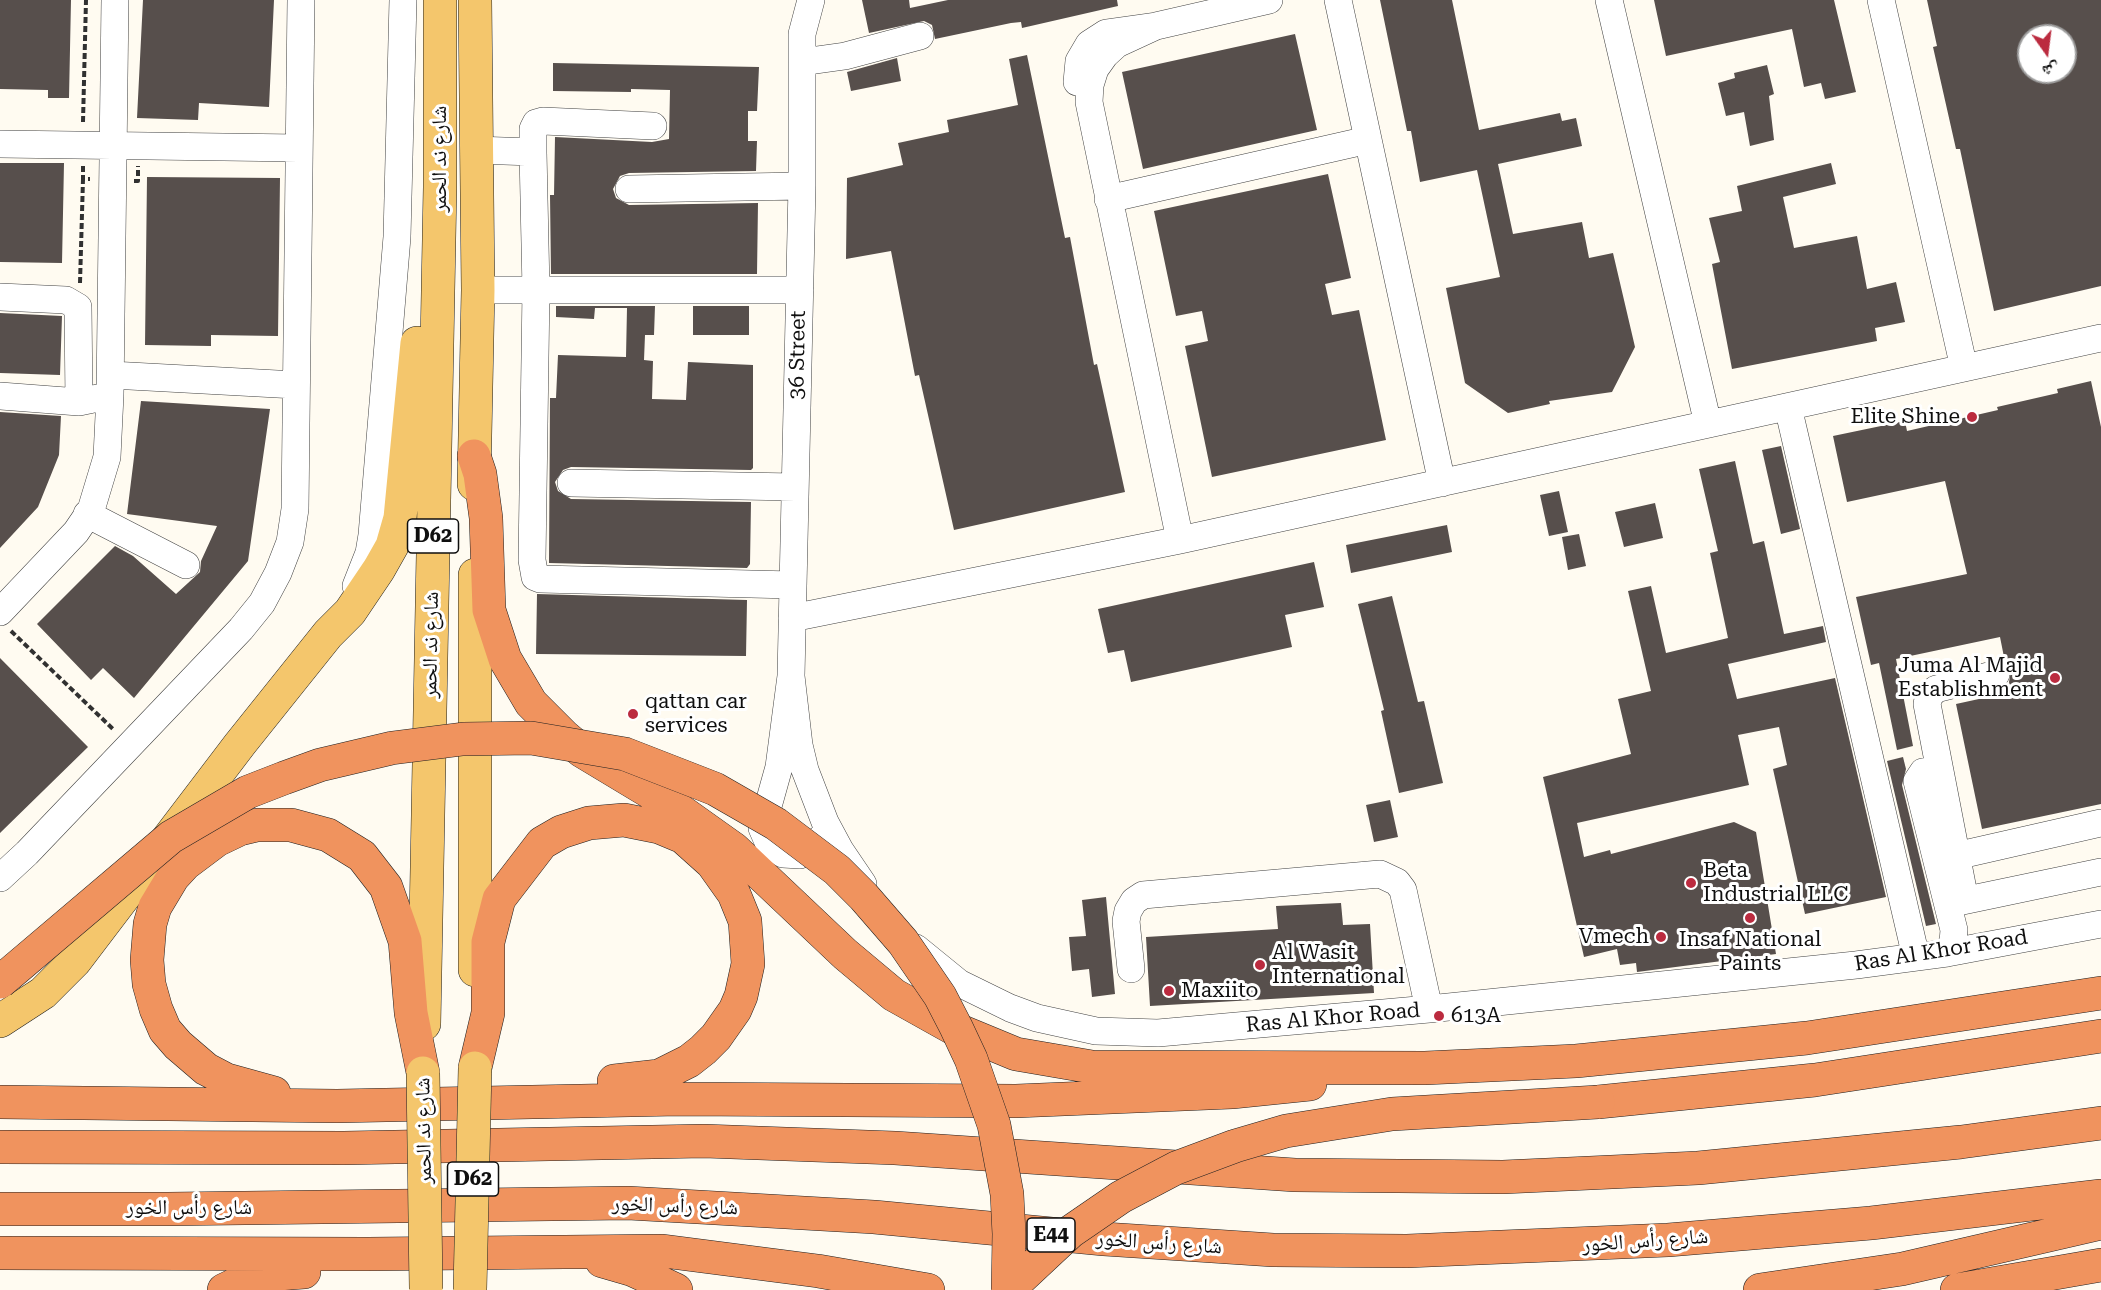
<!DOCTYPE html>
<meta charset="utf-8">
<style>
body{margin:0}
#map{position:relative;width:2101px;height:1290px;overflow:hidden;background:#fffbf1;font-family:"Roboto Serif","Noto Naskh Arabic",serif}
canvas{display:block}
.north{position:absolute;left:2017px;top:24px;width:60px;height:60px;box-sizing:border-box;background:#fff;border:2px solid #9f9f9f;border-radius:50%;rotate:166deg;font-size:16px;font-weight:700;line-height:24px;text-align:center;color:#0f0f0f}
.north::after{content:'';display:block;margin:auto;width:21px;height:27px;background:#bb2b3f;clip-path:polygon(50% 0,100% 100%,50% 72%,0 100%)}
</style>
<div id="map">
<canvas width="2101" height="1290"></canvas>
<div class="north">ش</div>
</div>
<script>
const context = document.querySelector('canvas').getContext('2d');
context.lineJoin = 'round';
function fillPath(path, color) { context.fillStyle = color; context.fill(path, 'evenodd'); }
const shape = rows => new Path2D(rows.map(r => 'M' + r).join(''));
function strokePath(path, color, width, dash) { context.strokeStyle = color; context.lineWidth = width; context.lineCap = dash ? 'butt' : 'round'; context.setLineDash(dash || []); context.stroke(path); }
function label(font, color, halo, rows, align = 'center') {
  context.font = font + ' "Roboto Serif","Noto Naskh Arabic",serif'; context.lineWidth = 6; context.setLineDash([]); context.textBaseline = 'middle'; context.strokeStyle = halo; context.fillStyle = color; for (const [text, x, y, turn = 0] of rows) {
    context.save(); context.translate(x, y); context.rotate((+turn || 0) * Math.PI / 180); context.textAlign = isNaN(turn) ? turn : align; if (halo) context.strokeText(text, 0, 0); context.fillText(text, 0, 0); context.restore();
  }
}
fillPath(shape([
 [0,0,71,0,69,98,48,98,48,90,0,89],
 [143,0,274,0,269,107,199,103,198,120,137,118],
 [862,0,909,0,910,8,948,0,1117,0,1118,6,1022,28,1021,22,1011,23,935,39,932,25,924,21,869,33],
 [1380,0,1452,0,1479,130,1560,113,1562,121,1576,118,1582,146,1498,164,1513,234,1582,222,1589,258,1613,253,1635,347,1612,392,1549,401,1550,404,1508,413,1465,383,1446,288,1500,277,1477,170,1420,182,1411,131,1407,131],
 [1654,0,1834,0,1856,92,1825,99,1821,83,1804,87,1792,29,1666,56],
 [1927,0,2101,0,2101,286,1994,311,1960,149,1956,149,1933,47,1937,46],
 [2029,36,2065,36,2065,72,2029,72],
 [1295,34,1317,130,1143,169,1122,72],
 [1027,55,1065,238,1070,237,1094,365,1097,364,1125,492,954,530,919,375,915,376,891,251,846,259,847,178,903,165,898,143,949,132,947,120,1018,105,1009,59],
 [897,58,901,81,851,91,847,72],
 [553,63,759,67,757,111,748,111,748,141,757,141,756,171,629,173,620,176,613,189,616,198,629,205,758,203,757,274,551,274,550,195,554,195,555,137,652,142,669,139,670,90,631,89,631,92,553,91],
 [1767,65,1774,94,1769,96,1774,140,1750,146,1744,112,1726,116,1718,83,1735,78,1734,73],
 [0,163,64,163,62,263,0,262],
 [1831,163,1836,184,1783,197,1794,248,1857,236,1867,289,1896,282,1905,322,1875,328,1877,341,1732,369,1712,264,1720,262,1709,218,1742,211,1737,186],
 [1328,174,1351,278,1325,284,1332,315,1359,310,1386,440,1212,477,1185,346,1208,341,1202,311,1176,316,1154,211],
 [147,177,280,178,278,336,211,335,211,346,145,345],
 [556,306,655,306,654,335,645,335,644,360,653,361,652,399,686,400,688,362,753,365,753,468,751,470,571,467,563,470,555,482,558,491,571,499,751,502,750,564,747,568,549,563,550,398,556,398,558,355,626,357,627,308,595,308,594,319,556,317],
 [693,306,749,306,749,335,693,335],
 [0,313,62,316,60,375,0,373],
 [2091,381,2101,427,2101,804,1982,829,1956,704,2011,692,2009,682,2011,671,2005,662,2000,637,1896,659,1913,746,1897,750,1879,663,1871,665,1856,597,1967,574,1945,481,1847,502,1833,436,1905,421,1907,431,1998,410,1997,407,2058,393,2057,389],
 [141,401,270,409,248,561,134,698,103,668,91,680,37,624,115,546,133,556,176,594,200,572,201,561,217,526,127,514],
 [0,412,61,416,59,455,38,507,0,548],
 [1781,446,1800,529,1781,534,1762,450],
 [1735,461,1753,544,1764,541,1784,634,1823,626,1826,642,1728,664,1737,699,1835,678,1886,897,1805,914,1773,769,1787,765,1779,727,1738,735,1749,785,1577,823,1584,857,1610,850,1611,854,1734,822,1756,832,1776,954,1637,972,1636,963,1620,965,1617,949,1584,957,1543,777,1631,754,1618,699,1651,691,1628,591,1651,586,1666,653,1728,638,1710,553,1718,551,1699,469],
 [1559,491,1568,532,1549,536,1540,495],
 [1655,503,1663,538,1624,547,1615,512],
 [1447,525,1452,552,1351,573,1346,545],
 [1579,534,1586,566,1568,570,1562,537],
 [1314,562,1324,607,1285,615,1292,647,1131,682,1124,650,1108,653,1098,609],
 [537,594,747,600,746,656,536,654],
 [1392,596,1418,702,1424,701,1443,783,1399,793,1381,711,1384,710,1358,604],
 [0,658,88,747,0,833],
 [1903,757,1906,769,1902,785,1936,924,1926,926,1887,761],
 [1390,800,1398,837,1374,842,1366,805],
 [1106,897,1115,994,1092,997,1089,969,1072,971,1069,937,1086,936,1082,900],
 [1341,903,1343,925,1370,924,1374,993,1150,1006,1146,937,1278,929,1276,906]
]), '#574f4c');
const minor = shape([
 [811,0,802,34,802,186,791,676,779,767,762,828,769,844,783,854,800,855,815,846,820,839],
 [1338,0,1442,483],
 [1609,0,1708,424],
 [1881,0,1964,368],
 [1156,26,1117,44,1105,55,1095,69,1090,85,1089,102,1180,540],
 [802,62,845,56,920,36],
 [1077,82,1079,61,1089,44,1106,33,1156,26,1269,0],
 [0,144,298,148],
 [475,150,533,152,533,129,536,123,543,121,653,126],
 [533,152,536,290,532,560,535,577,540,579,793,585],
 [629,189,802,186],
 [1108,199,1368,140],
 [478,290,800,290],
 [0,297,66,300,78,307,79,402],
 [111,375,296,385],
 [0,396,79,402,98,398],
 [1788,407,1916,957],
 [571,483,795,487],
 [87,514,186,565],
 [356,586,369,553,372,535,397,237,403,0],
 [0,612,76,532,91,510,107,457,110,395,115,0],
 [792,618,1180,540,2101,338],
 [791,676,799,745,805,770,825,822,840,850,863,884],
 [1939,770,1923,772,1917,781,1954,930,1953,942,1947,953],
 [1938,860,2101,823],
 [0,878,27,853,241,629,262,603,278,573,290,542,295,509,301,0],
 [1965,900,1927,704,1929,696,1936,689,1996,674],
 [1948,904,2101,872],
 [916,948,959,983,1010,1008,1037,1018,1096,1031,1158,1033,1429,1009,1856,965,1947,953,2101,924],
 [1131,969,1126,921,1128,911,1134,901,1143,895,1380,874,1397,882,1403,890,1429,1009]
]);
const major = shape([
 [474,484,478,290,475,0],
 [475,575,475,970],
 [0,1021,43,993,75,961,240,744,328,634,350,612,379,569,392,546,400,518,417,343],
 [424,1024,440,187,440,0]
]);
const highway = shape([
 [474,456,480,474,486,518,489,610,505,659,531,703,564,736,582,751,675,807,734,849,845,954,894,995,953,1028,1016,1054,1092,1067,1425,1068,1576,1061,1807,1038,2101,993],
 [475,1068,488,1013,488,942,499,899,542,843,561,832,589,823,624,820,659,827,683,837,712,863,734,894,745,921,748,964,741,996,735,1010,716,1037,703,1050,689,1061,659,1076,614,1081],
 [274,1093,227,1080,206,1069,178,1045,165,1030,156,1009,149,984,147,960,150,924,155,907,173,877,185,864,217,840,240,829,257,825,291,825,328,835,362,856,386,887,405,941,411,1013,423,1073],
 [0,1102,337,1106,679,1099,1016,1101,1232,1092,1310,1084],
 [1598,1102,1815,1080,2101,1036],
 [0,1147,344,1148,704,1141,895,1148,1295,1175,1503,1177,1698,1168,1961,1142,2101,1123],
 [0,1209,168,1209,628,1203,874,1217,1104,1239,1197,1245,1273,1250,1407,1251,1668,1240,1871,1223,2101,1196],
 [0,1253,368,1254,663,1251,818,1271,928,1290],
 [602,1261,633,1270,676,1290],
 [224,1290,245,1280,265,1275,304,1272],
 [1760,1290,1902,1269,2101,1223],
 [1957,1290,2101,1265]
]);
strokePath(minor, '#424242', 28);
strokePath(major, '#202020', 34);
strokePath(highway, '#202020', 34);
strokePath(shape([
 [83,122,86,0],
 [83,166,83,179,90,179],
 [134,181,138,181,138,166],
 [80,283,83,179],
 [11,631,114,730]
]), '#313131', 4, [6, 3]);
strokePath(minor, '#fff', 27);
strokePath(major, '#f4c66c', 33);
strokePath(highway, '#f0935e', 33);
const majorBridge = shape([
 [423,1073,426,1289],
 [470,1290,475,1068]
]);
const highwayBridge = shape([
 [0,982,171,837,248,792,284,778,320,765,392,748,463,739,531,738,625,754,715,789,776,824,837,870,864,897,903,942,940,996,956,1027,971,1059,994,1125,1007,1194,1009,1234,1008,1290],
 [1008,1290,1070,1232,1121,1197,1176,1168,1235,1146,1286,1131,1392,1114,1598,1102]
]);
strokePath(majorBridge, '#202020', 34, []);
strokePath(highwayBridge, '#202020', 34, []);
strokePath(majorBridge, '#f4c66c', 33);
strokePath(highwayBridge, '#f0935e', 33);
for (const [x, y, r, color] of [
 [1972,417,6,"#bb2b3f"],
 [2055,678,6,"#bb2b3f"],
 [633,714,6,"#bb2b3f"],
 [1691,883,6,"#bb2b3f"],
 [1750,918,6,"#bb2b3f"],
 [1661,937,6,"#bb2b3f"],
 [1260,965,6,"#bb2b3f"],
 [1169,991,6,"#bb2b3f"],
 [1439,1016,6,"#bb2b3f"]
]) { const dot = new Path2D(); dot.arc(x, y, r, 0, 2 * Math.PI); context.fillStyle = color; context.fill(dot); strokePath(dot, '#fff', 2); }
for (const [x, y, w] of [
 [433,536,51],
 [473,1179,51],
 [1051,1235,48]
]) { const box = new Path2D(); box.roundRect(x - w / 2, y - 17, w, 34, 4.5); context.fillStyle = '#fff'; context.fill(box); strokePath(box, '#0f0f0f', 1.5); }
label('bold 20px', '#0f0f0f', null, [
 ["D62",433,536],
 ["D62",473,1179],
 ["E44",1051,1235]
]);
label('21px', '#0f0f0f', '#fff', [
 ["شارع ند الحمر",440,159,-90],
 ["36 Street",798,355,-89],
 ["شارع ند الحمر",431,645,-89],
 ["Ras Al Khor Road",1941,951,-9],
 ["Ras Al Khor Road",1333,1018,-5],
 ["شارع ند الحمر",424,1131,-91],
 ["شارع رأس الخور",675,1206,2],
 ["شارع رأس الخور",189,1208],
 ["شارع رأس الخور",1645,1241,-4],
 ["شارع رأس الخور",1159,1243,4]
]);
label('21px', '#0f0f0f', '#fff', [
 ["Elite Shine",1960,417,"right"],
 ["Juma Al Majid",2043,666,"right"],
 ["Establishment",2043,690,"right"],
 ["qattan car",645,702],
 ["services",645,726],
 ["Beta",1703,871],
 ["Industrial LLC",1703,895],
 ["Vmech",1649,937,"right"],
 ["Insaf National",1750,940,"center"],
 ["Paints",1750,964,"center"],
 ["Al Wasit",1272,953],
 ["International",1272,977],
 ["Maxiito",1181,991],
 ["613A",1451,1016]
], 'left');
</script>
